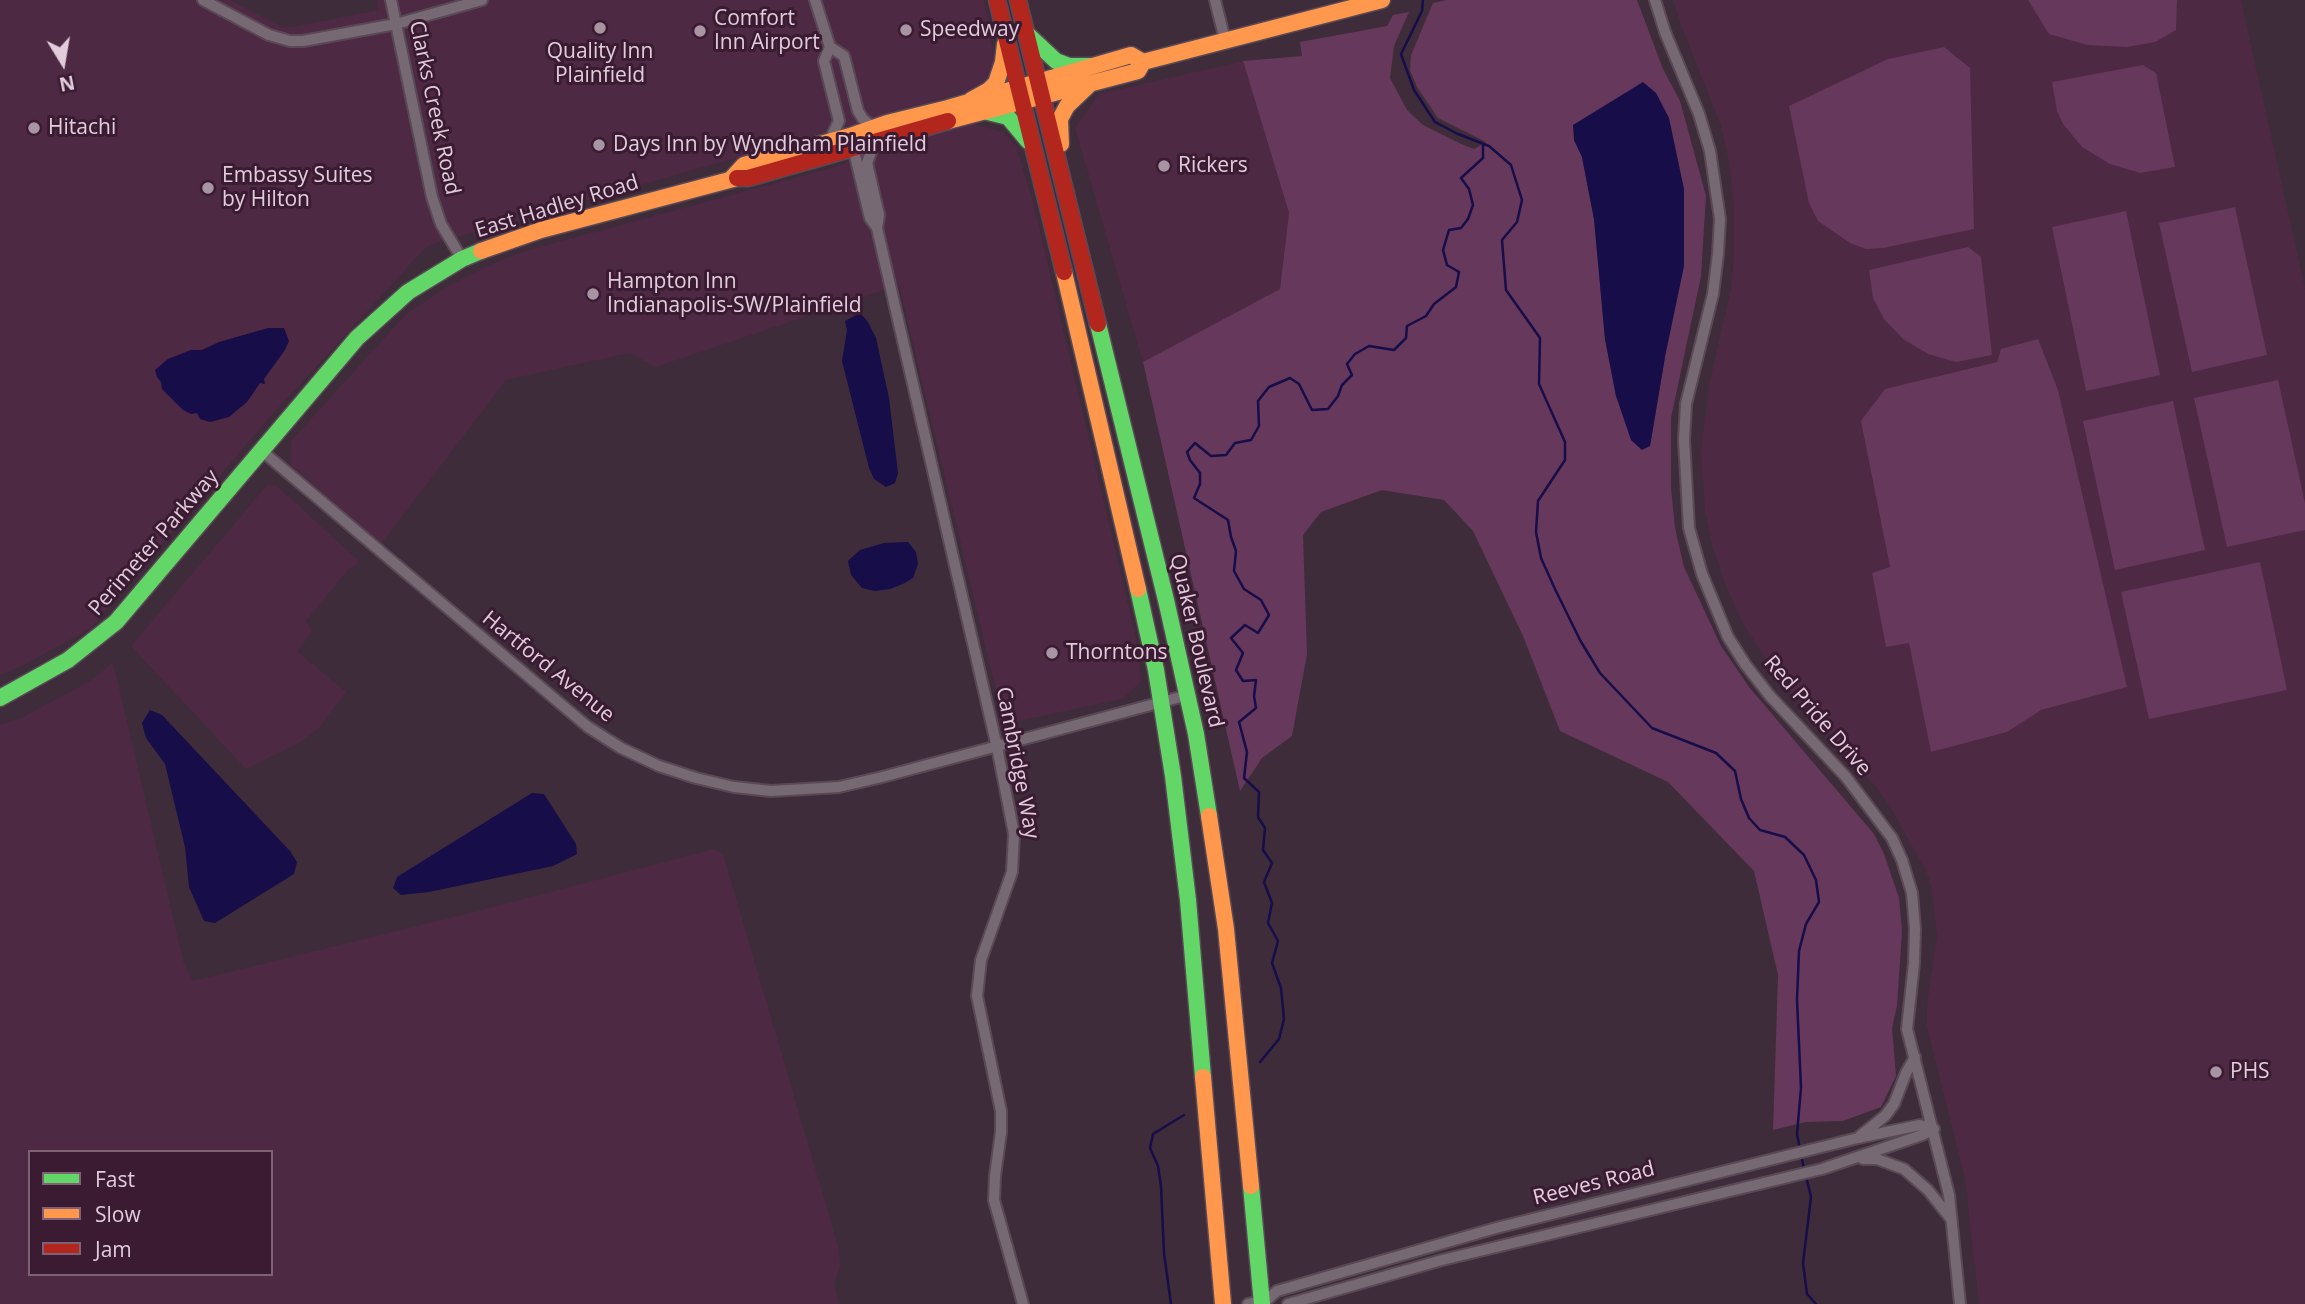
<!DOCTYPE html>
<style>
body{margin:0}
#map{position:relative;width:2305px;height:1304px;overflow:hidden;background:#3e2c3a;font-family:"Open Sans",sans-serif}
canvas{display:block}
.legend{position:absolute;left:28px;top:1150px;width:245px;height:126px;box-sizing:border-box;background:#3a1b32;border:2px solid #7d6276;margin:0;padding:9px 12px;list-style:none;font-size:21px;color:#e1ccdb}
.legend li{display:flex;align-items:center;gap:14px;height:35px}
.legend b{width:35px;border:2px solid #7d6276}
.north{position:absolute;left:28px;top:28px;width:70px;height:70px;-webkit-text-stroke:5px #3a1b32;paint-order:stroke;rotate:169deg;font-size:19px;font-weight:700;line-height:28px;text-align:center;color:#e1ccdb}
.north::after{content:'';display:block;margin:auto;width:24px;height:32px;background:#e1ccdb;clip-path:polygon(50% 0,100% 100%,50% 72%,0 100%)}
</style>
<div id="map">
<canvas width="2305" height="1304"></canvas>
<ul class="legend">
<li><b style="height:9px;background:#63d668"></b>Fast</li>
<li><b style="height:9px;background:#ff974d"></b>Slow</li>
<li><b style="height:9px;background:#b3261e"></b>Jam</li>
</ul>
<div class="north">N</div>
</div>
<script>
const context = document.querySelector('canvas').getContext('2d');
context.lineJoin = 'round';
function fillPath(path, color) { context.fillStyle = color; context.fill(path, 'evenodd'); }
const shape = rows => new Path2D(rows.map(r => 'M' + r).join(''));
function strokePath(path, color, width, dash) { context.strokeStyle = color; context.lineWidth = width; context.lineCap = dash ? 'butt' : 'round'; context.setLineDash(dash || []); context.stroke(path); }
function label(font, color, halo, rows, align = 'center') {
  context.font = font + ' "Open Sans",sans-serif'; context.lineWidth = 6; context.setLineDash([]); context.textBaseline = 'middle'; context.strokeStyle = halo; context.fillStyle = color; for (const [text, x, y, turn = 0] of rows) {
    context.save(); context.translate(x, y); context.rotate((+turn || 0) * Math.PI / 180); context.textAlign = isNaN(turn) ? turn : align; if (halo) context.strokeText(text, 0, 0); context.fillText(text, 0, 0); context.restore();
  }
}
fillPath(shape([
 [0,0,230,0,282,27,293,27,378,10,377,0,984,0,996,68,984,87,427,246,268,419,90,629,20,667,0,675],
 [1673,0,2241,0,2305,289,2305,1304,1979,1304,1965,1178,1927,1026,1927,1003,1937,936,1931,885,1926,871,1889,805,1876,787,1771,668,1741,620,1725,583,1712,545,1705,510,1701,452,1709,385,1731,288,1734,255,1734,206,1729,162,1721,126,1682,28],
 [1243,61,1289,213,1280,289,1143,362,1075,128,1099,94],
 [966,122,1003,132,1016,146,1033,202,1136,638,1141,682,1122,699,1004,724,899,285,656,367,629,353,506,380,381,544,290,464,291,441,406,314,448,286,496,262,525,251,839,166,883,145],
 [268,484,277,486,360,562,348,570,306,621,312,630,298,652,346,692,318,729,299,743,246,769,131,646],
 [113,662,184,964,193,981,474,912,714,849,723,854,838,1246,840,1266,834,1284,839,1304,0,1304,0,725,21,718,90,681],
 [30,1152,271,1152,271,1274,30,1274]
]), '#4d2944');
fillPath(shape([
 [1447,0,1637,0,1663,69,1680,101,1706,196,1701,276,1671,418,1671,488,1675,528,1684,567,1721,646,1749,687,1874,834,1884,854,1899,898,1902,931,1897,1006,1892,1028,1896,1076,1881,1107,1843,1121,1806,1122,1773,1130,1778,975,1754,871,1668,782,1560,731,1523,636,1473,531,1444,500,1382,490,1321,512,1303,535,1307,654,1292,736,1262,758,1240,791,1143,362,1280,289,1289,213,1243,61,1302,56,1300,42,1387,26,1393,15,1409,12,1394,46,1390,78,1407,110,1423,125,1461,144,1474,149,1486,142,1438,118,1417,87,1410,70,1411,55,1433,3],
 [1656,93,1665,357,1650,446,1616,396,1605,339,1594,219,1582,157,1574,140],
 [2028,0,2177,0,2176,30,2155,42,2127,47,2087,45,2049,34],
 [1944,47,1970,68,1974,229,1883,248,1866,249,1850,243,1818,221,1809,203,1789,106,1888,59],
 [2143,65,2156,73,2175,167,2140,173,2110,164,2082,147,2063,124,2057,111,2052,82],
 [2235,207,2267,355,2192,372,2159,223],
 [2126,211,2160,375,2086,391,2052,227],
 [1968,247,1981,257,1992,355,1956,362,1928,354,1903,339,1884,319,1873,298,1869,270],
 [2038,339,2058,390,2127,687,2041,710,2007,732,1931,752,1909,643,1886,647,1872,573,1890,567,1861,421,1885,389,1997,362,2001,349],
 [2278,380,2305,503,2305,530,2227,547,2194,398],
 [2173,401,2205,550,2115,570,2083,421],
 [2260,562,2287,690,2149,719,2121,592]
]), '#66385b');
fillPath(shape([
 [1643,82,1656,93,1669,118,1684,189,1684,266,1665,357,1650,446,1642,450,1631,440,1616,396,1605,339,1594,219,1582,157,1574,140,1573,125],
 [860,313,868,322,876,338,889,398,898,473,895,483,886,487,874,479,869,468,842,361,847,330,845,321],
 [268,328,284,328,289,341,285,350,264,379,265,384,260,383,247,402,229,417,210,422,200,419,197,413,191,414,183,410,162,389,161,382,157,377,155,370,168,359,191,350,202,350,219,342],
 [908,542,916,552,918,564,913,578,905,583,890,589,875,591,862,588,851,575,848,561,860,550,884,543],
 [150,710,162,715,290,851,297,862,294,874,215,923,204,921,189,887,185,847,165,764,146,738,142,723],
 [532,793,544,794,576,844,577,854,553,866,429,892,401,895,393,888,397,877]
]), '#160d49');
strokePath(shape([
 [1423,0,1422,11,1401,54,1414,90,1435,122,1458,134,1489,146,1511,165,1522,200,1517,222,1502,240,1506,290,1540,338,1539,384,1565,442,1565,460,1538,501,1536,532,1541,558,1555,589,1580,640,1600,673,1652,728,1716,753,1735,771,1741,799,1749,818,1760,830,1785,837,1804,855,1816,880,1819,902,1806,924,1799,951,1797,1000,1801,1088,1797,1134,1800,1149],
 [1260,1062,1279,1039,1284,1019,1281,988,1272,963,1278,941,1268,923,1272,903,1264,882,1272,863,1263,850,1265,828,1258,817,1259,792,1244,778,1247,752,1239,722,1256,708,1254,696,1256,680,1243,681,1236,670,1243,653,1231,638,1245,625,1258,633,1269,615,1261,600,1244,589,1234,571,1236,551,1231,537,1228,520,1194,498,1200,484,1200,473,1190,460,1187,452,1195,443,1211,456,1226,455,1235,443,1251,440,1259,426,1258,401,1269,387,1290,378,1299,384,1312,410,1328,409,1338,396,1342,385,1352,375,1347,364,1355,354,1369,346,1394,350,1406,338,1407,326,1426,316,1434,304,1456,287,1459,272,1447,265,1443,250,1449,230,1461,228,1468,219,1473,205,1469,189,1461,178,1483,158,1483,144],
 [1801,1155,1804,1169],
 [1806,1176,1811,1197,1803,1263,1807,1294,1816,1304],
 [1171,1304,1164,1253,1161,1186,1158,1166,1150,1148,1153,1134,1184,1115]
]), '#160d49', 2.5);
const street = shape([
 [203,0,269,35,290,41,303,41,396,24,482,0],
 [391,0,432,197,441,224,462,259],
 [815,0,830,47,824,61,839,121,829,142],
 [1215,0,1225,40],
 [1655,0,1665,32,1699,114,1710,151,1720,219,1718,254,1713,294,1686,404,1684,440,1689,528,1702,574,1716,608,1728,637,1745,664,1770,696,1846,777,1892,838,1902,860,1912,893,1915,929,1914,963,1907,1029,1949,1195,1960,1304],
 [830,47,844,56,858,111,863,119,874,128],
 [875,141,867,163,879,215,877,228],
 [852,143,870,218,877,228,893,298,997,747,1014,834,1012,872,981,960,977,996,1001,1111,1001,1132,995,1176,994,1200,1023,1304],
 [262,451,588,727,621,748,659,766,696,778,734,787,771,791,839,787,882,777,1188,695],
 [1860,1136,1885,1116,1894,1104,1906,1073,1915,1057],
 [1863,1159,1877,1159,1904,1169,1928,1190,1951,1219],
 [1248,1304,1268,1299,1277,1291,1496,1228,1858,1138,1920,1125,1934,1129],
 [1288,1304,1442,1260,1822,1169,1922,1135,1934,1129]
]);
const fast = shape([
 [1026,33,1056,61,1069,66,1092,66],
 [984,111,1008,117,1028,141],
 [1098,324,1166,600,1196,734,1209,816],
 [1138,589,1156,670,1173,776,1188,900,1203,1077],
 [0,698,68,660,116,622,357,338,408,292,462,259,481,251],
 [1251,1186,1262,1304]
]);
const slow = shape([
 [971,100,989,90,996,83,1003,62,1005,44],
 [948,121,1138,71,1143,62,1382,0],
 [1061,144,1060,119,1067,106,1089,85],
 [732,178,744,165,850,136,887,123,948,108,1131,55,1143,62],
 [481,251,541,230,737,178],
 [1064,272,1138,589],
 [1209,816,1226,929,1251,1186],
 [1203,1077,1223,1304]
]);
const jam = shape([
 [997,0,1064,272],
 [1018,0,1098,324],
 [737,178,748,178,948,121]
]);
strokePath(street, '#594955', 14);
strokePath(fast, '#594955', 19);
strokePath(slow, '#594955', 19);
strokePath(jam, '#594955', 19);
strokePath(street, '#776973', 10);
strokePath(fast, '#63d668', 16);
strokePath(slow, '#ff974d', 16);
strokePath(jam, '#b3261e', 16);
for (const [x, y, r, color] of [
 [600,28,7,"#a894a3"],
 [906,30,7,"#a894a3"],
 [700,31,7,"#a894a3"],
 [34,128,7,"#a894a3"],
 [599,145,7,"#a894a3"],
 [1164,166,7,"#a894a3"],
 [208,188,7,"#a894a3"],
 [593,294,7,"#a894a3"],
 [1052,653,7,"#a894a3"],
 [2216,1072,7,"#a894a3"]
]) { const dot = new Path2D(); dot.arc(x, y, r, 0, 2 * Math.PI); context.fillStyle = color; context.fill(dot); strokePath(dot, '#3a1b32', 2.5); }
label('21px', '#e1ccdb', '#3a1b32', [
 ["Comfort",714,19],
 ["Inn Airport",714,43],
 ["Speedway",920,30],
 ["Quality Inn",600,52,"center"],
 ["Plainfield",600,76,"center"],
 ["Hitachi",48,128],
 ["Days Inn by Wyndham Plainfield",613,145],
 ["Rickers",1178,166],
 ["Embassy Suites",222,176],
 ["by Hilton",222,200],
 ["Hampton Inn",607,282],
 ["Indianapolis-SW/Plainfield",607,306],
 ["Thorntons",1066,653],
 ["PHS",2230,1072]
], 'left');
label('21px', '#e1ccdb', '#3a1b32', [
 ["Clarks Creek Road",434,108,78],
 ["East Hadley Road",557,207,-17],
 ["Perimeter Parkway",154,543,-49],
 ["Quaker Boulevard",1196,641,77],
 ["Hartford Avenue",548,667,39],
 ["Red Pride Drive",1817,716,49],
 ["Cambridge Way",1017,763,79],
 ["Reeves Road",1594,1184,-14]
]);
</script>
